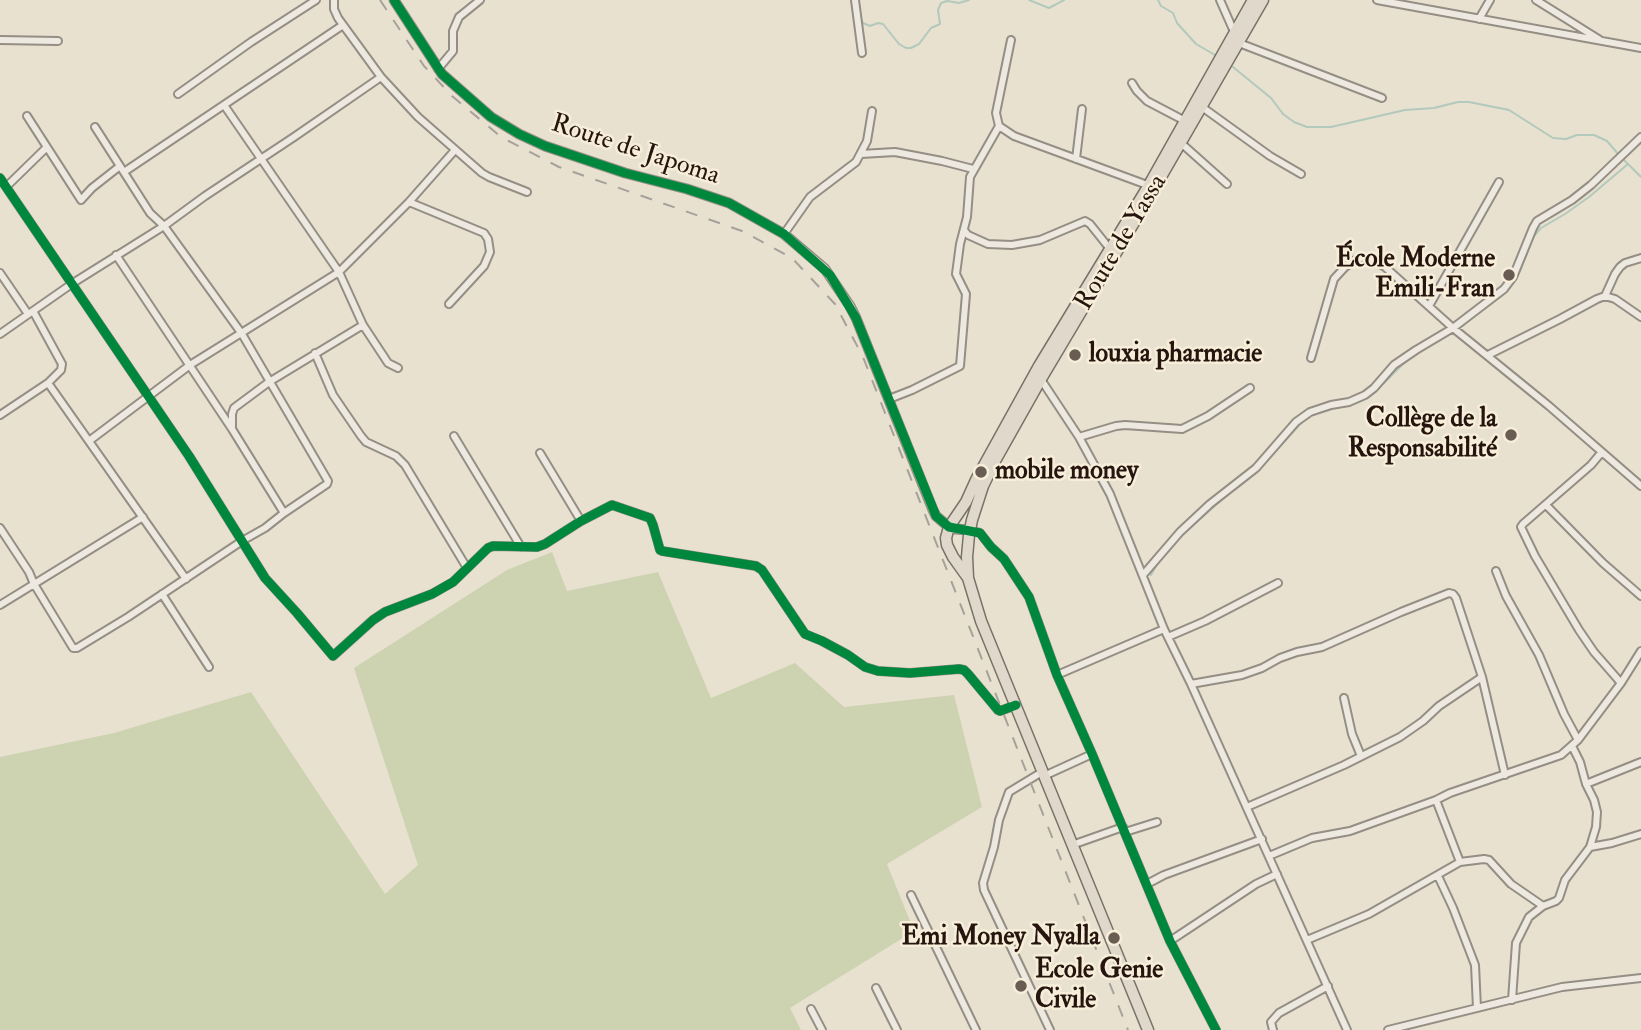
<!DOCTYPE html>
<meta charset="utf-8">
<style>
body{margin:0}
canvas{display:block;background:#e8e1d0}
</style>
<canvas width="1641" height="1030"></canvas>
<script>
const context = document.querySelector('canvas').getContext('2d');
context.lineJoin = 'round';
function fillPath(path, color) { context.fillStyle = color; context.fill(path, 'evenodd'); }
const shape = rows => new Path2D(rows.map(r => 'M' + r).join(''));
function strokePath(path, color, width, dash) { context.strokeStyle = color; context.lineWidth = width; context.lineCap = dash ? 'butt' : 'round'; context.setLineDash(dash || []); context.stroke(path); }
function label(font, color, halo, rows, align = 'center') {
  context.font = font + ' "IM FELL Double Pica",serif'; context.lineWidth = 5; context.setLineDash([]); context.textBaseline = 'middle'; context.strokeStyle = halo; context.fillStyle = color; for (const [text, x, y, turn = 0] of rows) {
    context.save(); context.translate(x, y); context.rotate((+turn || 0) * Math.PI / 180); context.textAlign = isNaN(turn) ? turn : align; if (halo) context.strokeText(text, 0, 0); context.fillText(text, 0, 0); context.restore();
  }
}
fillPath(shape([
 [552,552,567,591,658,572,711,698,795,663,844,707,954,695,982,807,887,864,914,931,790,1008,801,1030,0,1030,0,757,114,733,251,692,385,894,418,865,354,668,507,570]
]), '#cdd2b1');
strokePath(shape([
 [1029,0,1049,8,1064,0],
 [1158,0,1161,6,1173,13,1177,23,1196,44,1215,55],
 [860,17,863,23,870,26,878,23,883,24,899,44,906,48,911,48,919,44,931,28,940,24,938,10,941,3,947,1,959,3,969,0],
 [1233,67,1271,98,1283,114,1294,122,1307,127,1331,127,1405,110,1434,108,1458,102,1469,102,1509,110,1553,138,1566,139,1577,135,1594,135,1607,141,1619,155],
 [1623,159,1641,177],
 [1515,280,1520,271,1534,236,1541,228,1565,214,1589,197,1628,164],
 [1368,397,1373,394,1402,365,1418,352],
 [1311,415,1343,406],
 [1263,465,1304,420],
 [1181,536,1234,489],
 [1151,575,1159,561]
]), '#b2c9bc', 2);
const minor = shape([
 [334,0,334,9,338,18,381,77,418,117,482,173,489,177,527,192],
 [855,0,862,53],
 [1220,0,1239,43,1382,98],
 [1377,0,1641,48],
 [1536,0,1600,40],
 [1479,19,1490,0],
 [0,40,58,41],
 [1011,40,996,113,999,126,1014,136,1150,186],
 [438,69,453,51,453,31,459,17,480,0],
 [1132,83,1137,91,1147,101,1187,122],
 [178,94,251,42,316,0],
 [224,105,339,272,363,325,388,363,398,368],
 [1202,107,1270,156,1301,174],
 [27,116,81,200,92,188,120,166],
 [1181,143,1227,184],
 [861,154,895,152,942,161,973,169],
 [1076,159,1082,109],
 [124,172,343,25],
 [0,178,189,456,265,578,297,613,333,656,373,620,385,612,432,594,453,582,488,548,493,546,537,547,545,544,581,521,612,505,650,518,653,525,660,550,662,551,756,566,762,570,805,634,822,641,848,655,865,667,878,671,910,673,959,669,964,670,968,674,998,710,1000,711,1016,705],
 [6,187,47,147],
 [409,202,484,233,488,239,490,252,484,266,449,304],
 [964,230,968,235,988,244,1012,245,1040,240,1085,221,1090,224,1110,249],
 [784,234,810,197,856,162,867,141,872,111],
 [116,255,232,429,284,513],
 [0,273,28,314],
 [1605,296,1615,274,1620,267,1625,263,1641,258],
 [1429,306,1499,182],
 [0,334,73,283,164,226,205,196,294,137,381,77],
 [315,353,333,395,361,436,366,442,396,456,405,465,467,568],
 [1488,355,1560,319,1597,299,1605,296,1615,299,1641,317],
 [1311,358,1334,279,1345,267,1357,259,1364,257,1376,262,1385,267,1453,328,1549,406,1641,486],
 [1040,378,1079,437,1110,494,1164,629,1191,684,1347,1030],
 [48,383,186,579],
 [889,399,912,390,960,366,966,294,956,274,960,244,967,217,970,177,999,126],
 [0,415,48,383,61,370,62,364,33,311],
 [232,427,232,414,234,408,269,382,363,325],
 [454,436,521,547],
 [1079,437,1116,426,1125,425,1182,429,1208,416,1250,388],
 [89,441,190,365,339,272,409,202,455,150],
 [540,453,581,521],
 [1601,453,1591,465,1523,524,1521,527,1535,556,1579,630,1594,652,1621,683],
 [1546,505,1603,563,1641,596],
 [0,528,29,572,34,584,73,648,77,648,128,617,242,541,265,528,284,513,327,484,328,481,242,334,164,226,150,213,95,127],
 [970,530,980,533,991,547,1004,559,1029,597,1057,675,1092,754,1170,941,1216,1030],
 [1496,571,1506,596,1539,655,1564,714,1578,740],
 [1143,575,1180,532,1210,504,1256,468,1296,422,1310,412,1331,405,1349,402,1365,395,1374,388,1394,365,1416,350,1453,328,1504,289,1513,277,1533,228,1537,221,1572,200,1591,185,1641,137],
 [162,594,209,667],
 [0,605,143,517],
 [1168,637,1205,621,1278,583],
 [1057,675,1164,629],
 [1191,684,1242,675,1262,668,1280,658,1297,652,1322,647,1401,612,1449,593,1453,594,1456,598,1482,677,1505,775],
 [1344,698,1352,734,1361,756],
 [1042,772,1009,792,999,820,994,847,983,883,984,890,1050,1030],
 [1044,776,1092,754],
 [1586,784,1641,762],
 [1436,800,1460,862],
 [1247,807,1344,765,1400,737,1423,721,1439,706,1482,677],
 [1125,832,1157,822],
 [1072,845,1123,827],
 [1590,847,1612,843,1641,834],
 [1269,856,1312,838,1350,831,1436,800,1450,793,1561,755,1578,740,1621,683,1641,651],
 [1438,876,1453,908,1475,965,1477,1008],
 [1147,884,1164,875,1262,839],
 [911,895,976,1030],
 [1307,940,1369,914,1460,862,1484,859,1489,860,1511,884,1543,906],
 [1170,941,1256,884,1277,874],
 [876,988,897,1030],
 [1512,1000,1516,943,1529,917,1543,906,1556,901,1559,898,1565,880,1590,847,1596,827,1597,812,1594,800,1586,784,1580,762,1572,746],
 [811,1009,822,1030],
 [1273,1030,1271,1022,1279,1013,1328,986],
 [1388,1030,1562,987,1641,978]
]);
const tertiary = shape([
 [394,0,442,74,491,117,519,134,545,146,625,173,687,189,729,203,784,234,825,269,850,306,856,318,933,510,936,516,949,527,955,529,970,530]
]);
const primary = shape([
 [968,578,953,557,947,545,946,538,949,527,966,502,976,480,1039,366,1149,185,1253,0],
 [1148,1030,981,621,968,578,967,557,969,535,972,520,983,486,996,459,1041,379,1154,189,1263,0]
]);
strokePath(minor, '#948e84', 10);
strokePath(tertiary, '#948e84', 11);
strokePath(primary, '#797269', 13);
strokePath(minor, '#ede9e0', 6);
strokePath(tertiary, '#ede9e0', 8);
strokePath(primary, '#e0d8cb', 10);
strokePath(shape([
 [380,0,424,66,452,96,501,137,559,167,742,231,792,258,835,304,863,357,1128,1030]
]), '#a6a19a', 2, [12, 12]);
strokePath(shape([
 [394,0,442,74,491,117,519,134,545,146,625,173,687,189,729,203,784,234,830,275,856,318,936,516,949,527,980,533,991,547,1004,559,1029,597,1057,675,1092,754,1170,941,1216,1030],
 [0,178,189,456,265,578,297,613,333,656,373,620,385,612,432,594,453,582,488,548,493,546,537,547,545,544,581,521,612,505,650,518,653,525,660,550,662,551,756,566,762,570,805,634,822,641,848,655,865,667,878,671,910,673,959,669,964,670,968,674,998,710,1000,711,1016,705]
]), '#00873e', 9);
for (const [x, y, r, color] of [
 [1509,275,7,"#695c52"],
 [1075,355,7,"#695c52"],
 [1511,435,7,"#695c52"],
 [981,472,7,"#695c52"],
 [1114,938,7,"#695c52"],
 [1021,986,7,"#695c52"]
]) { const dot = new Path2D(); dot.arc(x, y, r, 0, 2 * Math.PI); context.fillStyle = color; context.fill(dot); strokePath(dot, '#f7eeda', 2.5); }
label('26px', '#25150e', '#f7eeda', [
 ["Route de Japoma",635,151,18],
 ["Route de Yassa",1122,243,-59]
]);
label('bold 26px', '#25150e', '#f7eeda', [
 ["École Moderne",1495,260],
 ["Emili-Fran",1495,290],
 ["louxia pharmacie",1089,355,"left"],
 ["Collège de la",1497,420],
 ["Responsabilité",1497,450],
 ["mobile money",995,472,"left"],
 ["Emi Money Nyalla",1100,938],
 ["Ecole Genie",1035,971,"left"],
 ["Civile",1035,1001,"left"]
], 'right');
</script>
